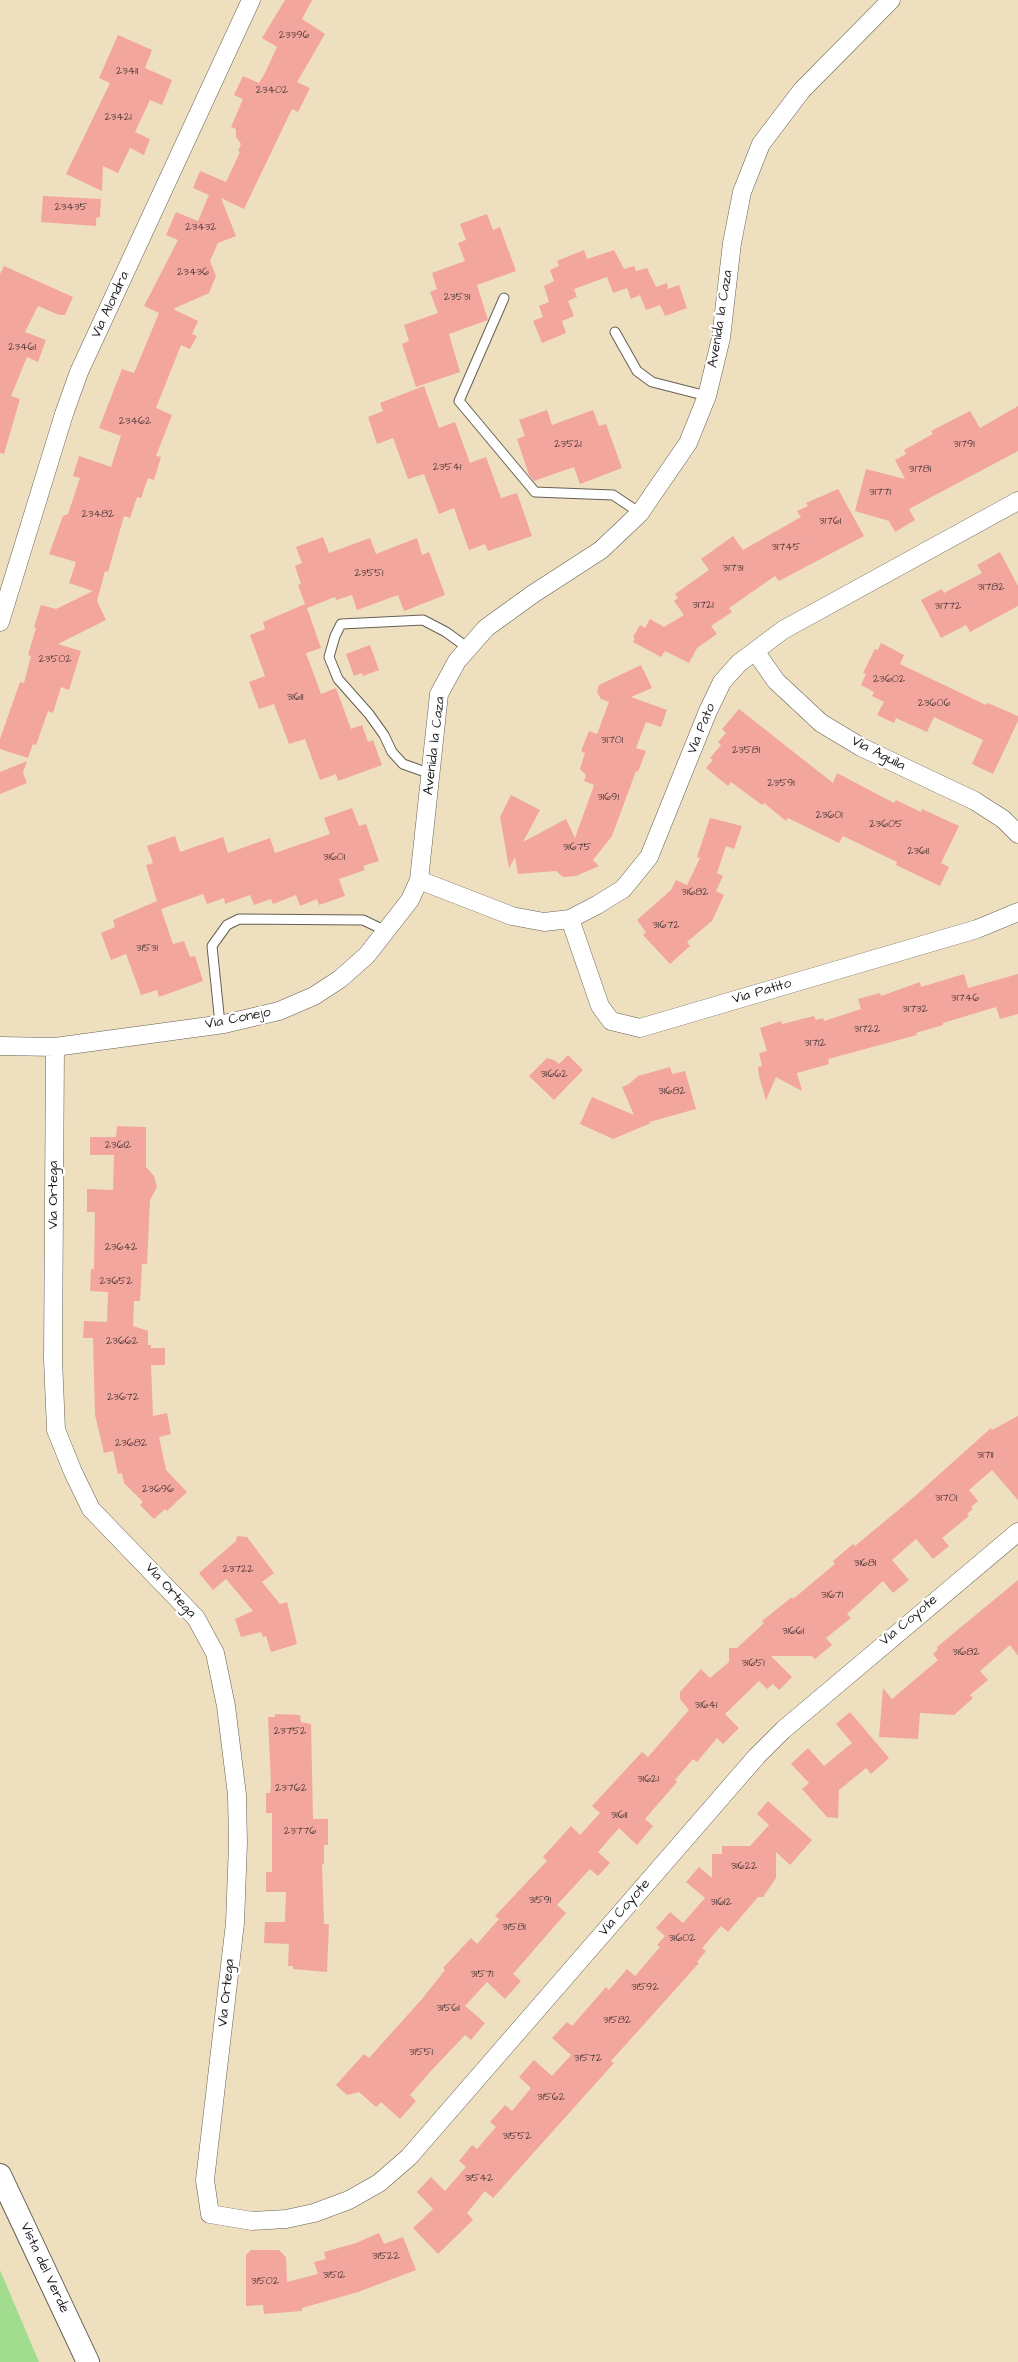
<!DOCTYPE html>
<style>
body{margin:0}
canvas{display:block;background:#eedfbe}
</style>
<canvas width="1018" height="2362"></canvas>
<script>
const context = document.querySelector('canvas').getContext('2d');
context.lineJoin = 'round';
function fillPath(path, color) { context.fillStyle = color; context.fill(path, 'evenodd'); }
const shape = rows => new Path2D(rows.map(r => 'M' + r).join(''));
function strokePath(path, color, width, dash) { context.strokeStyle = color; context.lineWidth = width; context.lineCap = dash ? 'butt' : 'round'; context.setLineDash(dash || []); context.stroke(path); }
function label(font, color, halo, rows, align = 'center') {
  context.font = font + ' "Architects Daughter",sans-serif'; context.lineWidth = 4.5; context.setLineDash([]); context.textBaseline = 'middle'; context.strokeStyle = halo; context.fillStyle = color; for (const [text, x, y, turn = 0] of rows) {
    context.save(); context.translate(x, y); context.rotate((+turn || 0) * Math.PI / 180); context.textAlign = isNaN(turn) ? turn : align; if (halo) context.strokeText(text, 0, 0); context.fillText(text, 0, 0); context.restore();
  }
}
fillPath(shape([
 [0,2270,39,2362,0,2362]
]), '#a1dc8f');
fillPath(shape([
 [285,0,312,0,302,19,325,34,297,82,310,88,298,112,292,109,244,209,221,198,236,236,218,243,210,261,216,276,209,293,173,309,198,321,192,334,197,336,190,349,181,345,156,408,172,415,156,456,161,457,154,480,148,478,141,498,137,497,130,518,124,516,108,572,105,571,97,601,106,620,58,644,81,651,69,690,61,687,53,713,48,711,36,745,33,744,28,758,0,749,0,739,20,682,24,683,31,656,28,655,36,628,34,627,41,605,56,609,93,591,69,583,76,562,49,554,63,516,68,514,80,478,73,476,79,456,111,467,121,436,99,428,122,369,134,373,159,313,144,306,178,240,166,235,176,212,198,221,209,195,193,188,200,171,226,182,240,152,238,151,241,144,236,137,236,129,231,127,243,99,234,95,243,76,259,83,265,73,277,47,262,38],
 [118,35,152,50,145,68,172,80,162,105,150,100,135,132,150,139,144,155,130,148,118,173,103,166,102,191,66,174,110,83,99,78],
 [43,196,101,199,100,217,96,218,96,226,41,222],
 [487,214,493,230,500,227,516,271,477,285,488,320,449,334,460,372,416,387,402,344,409,341,404,325,438,313,430,292,437,289,432,273,465,261,458,243,466,240,460,224],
 [584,250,587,259,614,250,624,269,634,266,636,271,647,268,656,287,667,283,668,289,679,285,687,308,665,316,660,305,646,310,640,295,631,299,627,288,613,293,607,277,574,289,577,297,568,301,574,316,562,321,566,333,542,343,533,321,543,317,539,306,549,302,544,286,554,281,550,270,559,266,557,261],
 [4,266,73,297,65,315,59,315,38,306,25,332,46,340,38,362,27,357,11,396,20,399,4,454,0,453,0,274],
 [424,386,439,428,455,422,470,463,486,457,501,498,517,493,532,536,488,551,485,544,469,550,454,508,439,514,424,474,408,479,393,438,377,444,368,417,383,411,380,403],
 [1018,406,1018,451,909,509,915,520,895,532,889,521,855,511,866,469,905,479,895,460,906,454,904,450,933,434,931,431,970,411,980,428],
 [547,410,552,425,593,410,599,426,606,424,622,468,580,484,574,467,534,481,529,475,517,439,525,436,519,420],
 [838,489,864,536,779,581,775,576,729,608,732,612,711,626,717,634,697,648,689,663,665,651,661,657,633,642,635,638,633,637,640,625,645,628,650,619,664,627,684,615,674,601,678,598,675,594,709,570,701,559,733,536,743,550,801,517,797,511,808,506,806,503],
 [323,537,329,553,370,538,376,554,417,538,422,555,429,552,445,595,404,611,398,595,357,610,352,595,336,600,335,597,307,608,321,648,306,653,321,694,336,688,351,729,362,725,368,742,373,740,382,765,338,781,336,774,320,780,305,739,289,744,274,704,259,709,249,682,265,676,250,635,265,629,263,622,305,604,298,585,301,584,295,566,302,563,296,547],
 [1000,552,1018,586,1018,606,970,632,966,625,941,638,921,600,942,589,944,593,982,573,977,565],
 [881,643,904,655,900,664,986,705,988,703,1018,716,1018,721,993,774,972,764,983,740,934,717,927,732,896,718,894,723,877,715,884,702,872,696,874,692,861,685,866,674,863,673,875,649,878,650],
 [370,645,379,670,363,676,362,673,354,676,346,654],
 [641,665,652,688,631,697,667,710,661,727,646,722,636,748,646,751,638,772,636,771,612,836,593,860,599,866,576,876,563,877,556,871,518,874,515,857,509,868,500,817,511,795,540,810,523,842,566,819,575,838,594,785,584,781,586,775,580,769,585,753,581,751,589,731,597,734,609,702,601,699,597,692,599,685],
 [739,709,833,783,837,773,894,803,896,800,921,812,922,809,959,826,941,863,949,867,940,886,896,865,897,862,843,836,839,843,788,818,786,821,764,803,762,805,731,782,728,786,706,768,713,760,710,758,721,745,718,742,726,733,722,729],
 [27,761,23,773,27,783,0,794,0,772],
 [352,808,359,826,366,824,379,861,363,866,365,870,339,879,345,896,319,905,317,899,300,906,296,895,273,904,271,899,254,905,250,895,225,904,224,898,207,904,203,894,161,909,173,944,184,941,190,957,195,956,203,981,159,997,157,990,141,995,126,954,111,960,101,933,115,927,113,920,157,901,146,865,153,863,147,846,175,836,180,852,223,837,228,853,270,838,275,853,330,834,324,818],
 [710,818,742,826,734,849,726,846,717,873,723,876,716,891,724,895,712,921,687,942,690,946,670,964,643,935,646,932,637,920,671,890,676,880,687,885,700,858,697,857],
 [964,974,968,988,1018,974,1018,1014,1000,1019,996,1007,943,1023,943,1025,916,1033,917,1035,828,1059,829,1064,797,1073,802,1091,776,1077,766,1100,759,1076,758,1067,762,1066,759,1053,767,1051,760,1028,781,1021,782,1024,814,1016,816,1020,823,1018,824,1021,861,1009,858,999,880,993,881,996,920,982,921,987],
 [568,1055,583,1070,554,1100,529,1076,547,1058,554,1060,559,1064],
 [670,1067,672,1074,685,1071,696,1109,649,1122,651,1123,613,1139,580,1124,592,1097,634,1115,622,1087,629,1084,638,1076],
 [117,1126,146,1127,146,1167,154,1176,157,1187,150,1200,147,1264,142,1264,140,1301,134,1301,133,1326,148,1331,148,1345,151,1345,151,1348,165,1348,165,1365,151,1365,153,1416,167,1413,171,1434,159,1437,166,1470,187,1492,167,1511,165,1509,154,1519,140,1505,143,1502,124,1483,122,1473,118,1474,113,1451,104,1453,95,1415,93,1338,83,1338,84,1321,107,1322,108,1292,90,1291,91,1269,94,1269,95,1212,87,1212,87,1189,113,1190,114,1155,90,1155,90,1137,116,1137],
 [1018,1416,1018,1500,992,1470,969,1490,978,1501,971,1507,973,1509,967,1514,969,1516,942,1538,949,1546,933,1559,916,1539,892,1560,909,1580,893,1593,883,1581,847,1614,851,1618,826,1638,832,1645,815,1659,812,1656,771,1656,792,1677,779,1690,773,1684,767,1689,759,1681,725,1714,739,1728,723,1744,717,1738,697,1762,693,1759,675,1780,677,1782,645,1819,653,1826,637,1845,619,1828,598,1852,610,1863,598,1876,590,1869,557,1905,566,1913,513,1974,521,1981,505,1999,487,1982,465,2006,485,2023,471,2040,465,2035,430,2072,410,2095,416,2101,400,2119,381,2102,376,2107,359,2092,347,2095,336,2085,364,2054,369,2058,422,1999,445,1970,443,1968,471,1938,477,1944,499,1919,495,1916,547,1861,543,1857,571,1826,580,1835,600,1813,592,1806,642,1752,648,1757,689,1710,680,1699,680,1692,701,1669,710,1678,729,1662,729,1648,737,1648,764,1623,762,1621,792,1597,793,1599,835,1564,833,1561,853,1544,855,1546,914,1497,991,1428,992,1430],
 [237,1536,247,1537,274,1573,262,1582,280,1604,287,1602,297,1644,271,1652,266,1636,263,1637,261,1632,241,1637,235,1619,253,1611,226,1579,213,1590,199,1573,236,1541],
 [1018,1580,1018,1656,1010,1645,980,1671,988,1680,970,1695,973,1698,954,1715,920,1713,918,1739,879,1737,883,1688,892,1699,938,1660,933,1654,938,1649,937,1647],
 [850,1712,889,1758,871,1774,866,1768,839,1790,838,1818,827,1817,802,1789,809,1783,791,1764,808,1748,824,1766,852,1743,836,1724],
 [275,1714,300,1715,301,1722,311,1724,313,1819,328,1819,328,1845,324,1845,324,1864,322,1864,324,1924,329,1924,327,1972,293,1969,293,1966,288,1966,289,1944,264,1943,265,1922,285,1922,286,1892,266,1892,266,1872,272,1872,272,1813,266,1813,266,1793,270,1793,271,1785,268,1717,275,1717],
 [768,1801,812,1840,790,1865,776,1852,776,1878,763,1897,758,1897,728,1932,721,1926,702,1948,706,1951,697,1962,699,1963,611,2061,614,2063,493,2198,485,2191,467,2213,473,2220,438,2254,413,2228,433,2209,417,2192,431,2177,445,2191,466,2167,459,2161,472,2145,477,2149,496,2127,490,2122,505,2105,512,2111,531,2088,519,2077,534,2060,552,2076,571,2055,552,2038,567,2022,572,2026,606,1987,609,1990,627,1969,635,1976,660,1947,657,1945,665,1936,656,1928,670,1912,683,1923,705,1898,686,1882,699,1867,712,1878,712,1854,722,1854,722,1846,750,1846,769,1825,757,1814],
 [379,2233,384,2244,403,2237,416,2270,358,2292,302,2308,302,2311,264,2314,263,2305,246,2306,246,2255,251,2250,279,2250,286,2257,287,2282,318,2274,314,2262,326,2259,324,2252,356,2243]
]), '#f3a69d');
const service = shape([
 [504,298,459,401,535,492,613,495,640,513],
 [615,332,637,371,652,382,707,396],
 [431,774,403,764,392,752,384,735,369,714,338,679,329,657,335,636,341,624,423,620,446,632,468,648],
 [220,1024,212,946,227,925,239,919,363,920,386,931]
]);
const minor = shape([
 [0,622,64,414,79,372,251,0],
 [755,651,776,681,821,723,861,747,975,801,1003,819,1018,834],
 [419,880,512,916,544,922,570,919,597,905,623,889,649,857,708,711,722,682,739,663,783,630,1018,501],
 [570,919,600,1006,611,1021,640,1028,977,929,1018,912],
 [0,1046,55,1047,224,1024,279,1011,314,996,340,979,367,955,410,900,419,880,439,694,457,661,486,628,533,594,601,550,640,513,688,443,707,396,721,338,732,243,742,192,761,144,802,90,891,0],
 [55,1047,53,1359,56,1430,73,1472,91,1509,196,1618,215,1653,226,1706,237,1795,238,1843,235,1923,205,2180,210,2214,252,2221,286,2219,314,2213,349,2200,379,2183,409,2157,757,1756,783,1730,1018,1532]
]);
const tertiary = shape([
 [0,2175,88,2362]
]);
strokePath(service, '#666055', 11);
strokePath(minor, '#666055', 19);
strokePath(tertiary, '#666055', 24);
strokePath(service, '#fff', 9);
strokePath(minor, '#fff', 18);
strokePath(tertiary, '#fff', 22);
label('11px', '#523e3c', null, [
 ["23396",294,36],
 ["23411",127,72],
 ["23402",272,91],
 ["23421",118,118],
 ["23435",71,208],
 ["23432",201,228],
 ["23436",193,273],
 ["23531",457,298],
 ["23461",22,348],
 ["23462",135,422],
 ["23521",568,445],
 ["31791",964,445],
 ["23541",447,468],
 ["31781",920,470],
 ["31771",880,493],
 ["23482",98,515],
 ["31761",830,522],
 ["31745",786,548],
 ["31731",733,569],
 ["23551",369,574],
 ["31782",991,588],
 ["31721",703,606],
 ["31772",948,607],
 ["23502",55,660],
 ["23602",889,680],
 ["31611",295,698],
 ["23606",934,704],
 ["31701",612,741],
 ["23581",746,751],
 ["23591",781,784],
 ["31691",608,798],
 ["23601",829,816],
 ["23605",886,825],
 ["31675",577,848],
 ["23611",918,852],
 ["31601",334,858],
 ["31682",695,893],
 ["31672",666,926],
 ["31531",147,949],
 ["31746",965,999],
 ["31732",915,1010],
 ["31722",867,1030],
 ["31712",815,1044],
 ["31662",554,1075],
 ["31682",672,1092],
 ["23612",118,1146],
 ["23642",121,1248],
 ["23652",116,1282],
 ["23662",122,1342],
 ["23672",123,1398],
 ["23682",131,1444],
 ["31711",985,1456],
 ["23696",158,1490],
 ["31701",946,1499],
 ["31681",865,1564],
 ["23722",238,1570],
 ["31671",832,1596],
 ["31661",793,1632],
 ["31682",966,1653],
 ["31651",753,1664],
 ["31641",706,1706],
 ["23752",290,1732],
 ["31621",648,1780],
 ["23762",291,1789],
 ["31611",619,1816],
 ["23776",300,1832],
 ["31622",744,1867],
 ["31591",540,1901],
 ["31612",721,1903],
 ["31581",514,1928],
 ["31602",682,1939],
 ["31571",482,1975],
 ["31592",645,1988],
 ["31561",448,2009],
 ["31582",617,2021],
 ["31551",421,2053],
 ["31572",588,2059],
 ["31562",551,2098],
 ["31552",517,2137],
 ["31542",479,2179],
 ["31522",386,2257],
 ["31512",334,2276],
 ["31502",265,2282]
]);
label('14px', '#1c1c1c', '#fff', [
 ["Via Alondra",111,305,-65],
 ["Avenida la Caza",721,319,-81],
 ["Via Pato",702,729,-68],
 ["Avenida la Caza",435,746,-83],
 ["Via Aguila",878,754,27],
 ["Via Patito",762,992,-16],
 ["Via Conejo",238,1019,-11],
 ["Via Ortega",54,1195,-90],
 ["Via Ortega",170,1591,48],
 ["Via Coyote",909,1621,-40],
 ["Via Coyote",625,1908,-49],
 ["Via Ortega",227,1993,-84],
 ["Vista del Verde",44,2268,65]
]);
</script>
